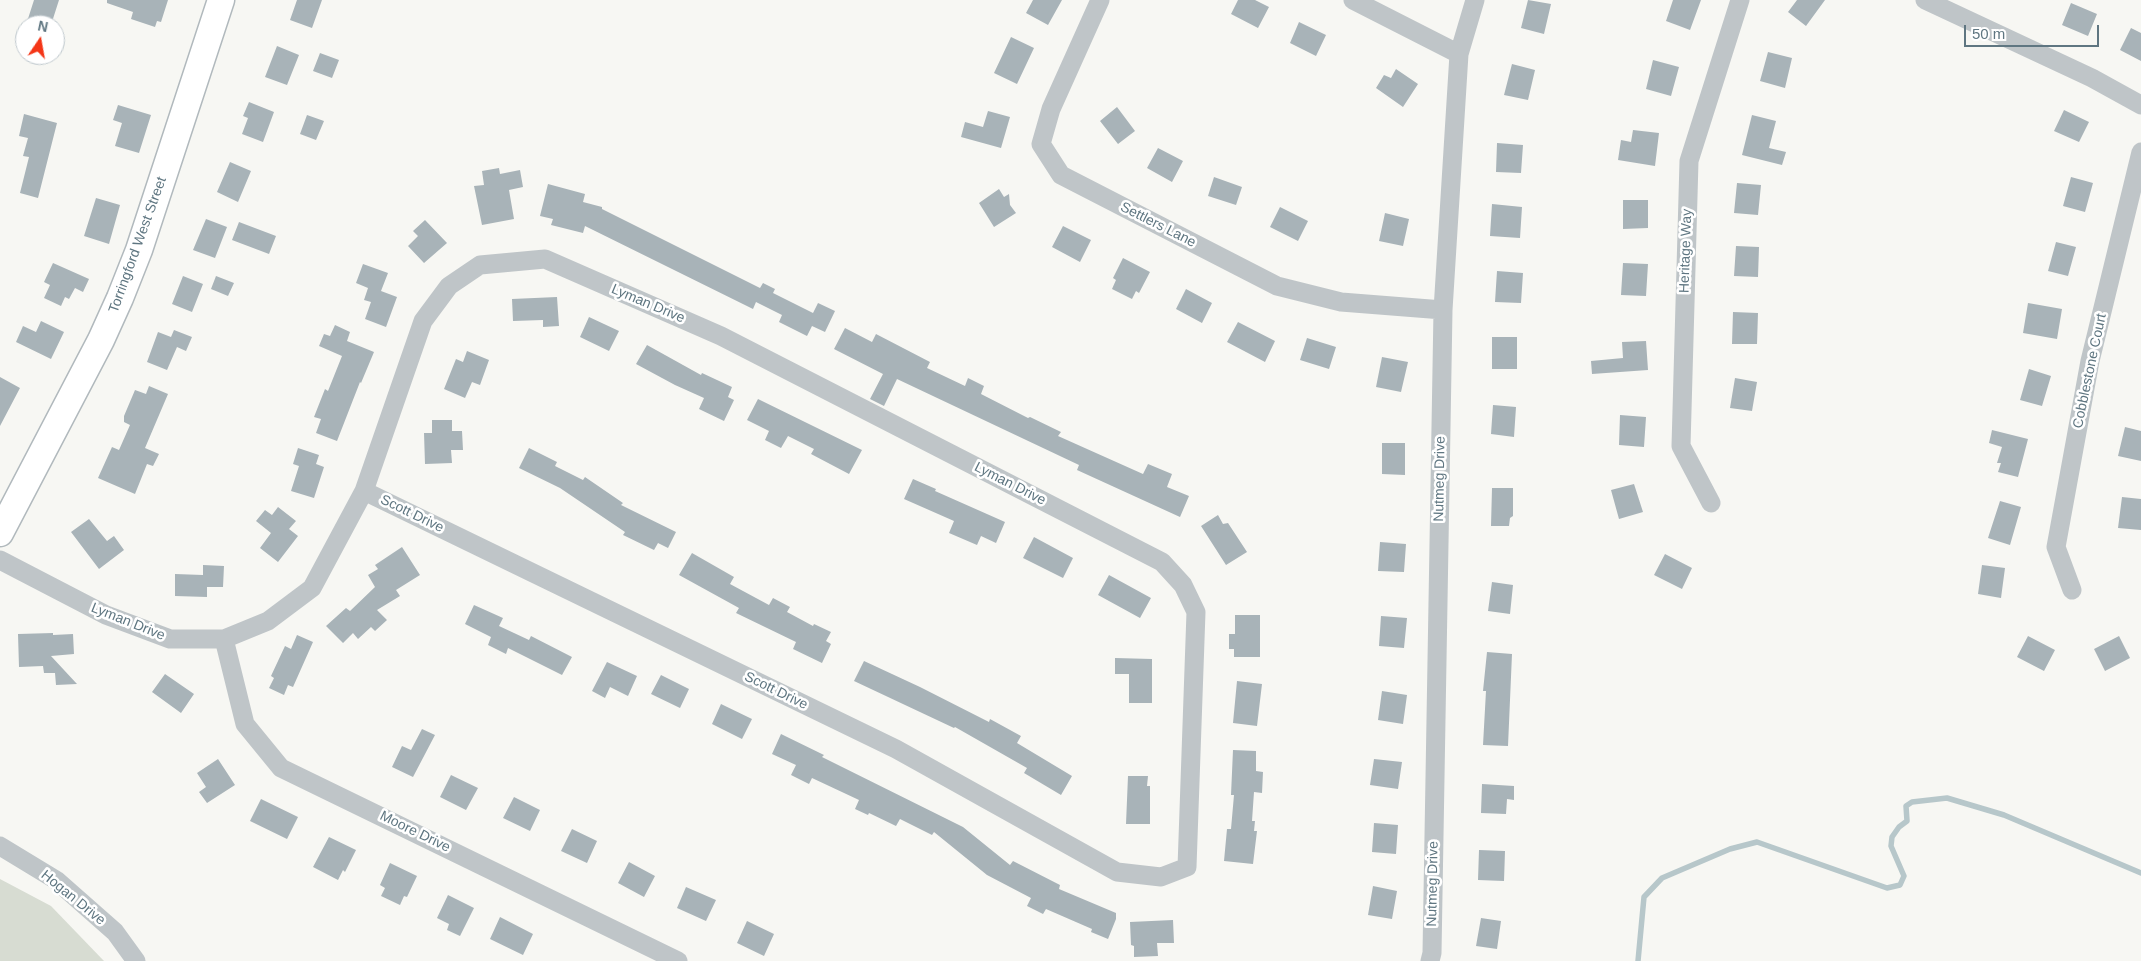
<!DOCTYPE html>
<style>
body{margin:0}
#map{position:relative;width:2141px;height:961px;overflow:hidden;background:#f7f7f3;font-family:Helvetica,sans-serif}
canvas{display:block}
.north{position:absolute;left:15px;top:15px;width:50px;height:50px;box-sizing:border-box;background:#fff;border:1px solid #bfc8cd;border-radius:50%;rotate:12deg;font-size:14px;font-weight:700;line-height:20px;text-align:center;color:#5f7681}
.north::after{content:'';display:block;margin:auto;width:18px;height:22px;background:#f43617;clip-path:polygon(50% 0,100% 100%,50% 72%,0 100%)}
.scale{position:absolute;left:1964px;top:25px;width:135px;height:22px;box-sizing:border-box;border:2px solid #5f7681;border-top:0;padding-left:6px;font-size:15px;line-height:18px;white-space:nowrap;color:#5f7681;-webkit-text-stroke:4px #fff;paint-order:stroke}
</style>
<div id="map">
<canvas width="2141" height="961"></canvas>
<div class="north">N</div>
<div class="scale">50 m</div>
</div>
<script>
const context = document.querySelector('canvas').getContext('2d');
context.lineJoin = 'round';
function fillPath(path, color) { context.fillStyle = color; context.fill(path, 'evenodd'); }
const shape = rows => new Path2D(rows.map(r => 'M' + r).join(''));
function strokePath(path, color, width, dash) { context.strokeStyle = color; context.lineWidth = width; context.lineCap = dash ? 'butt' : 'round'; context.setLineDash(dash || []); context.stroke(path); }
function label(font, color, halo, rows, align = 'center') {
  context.font = font + ' Helvetica,sans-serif'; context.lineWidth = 5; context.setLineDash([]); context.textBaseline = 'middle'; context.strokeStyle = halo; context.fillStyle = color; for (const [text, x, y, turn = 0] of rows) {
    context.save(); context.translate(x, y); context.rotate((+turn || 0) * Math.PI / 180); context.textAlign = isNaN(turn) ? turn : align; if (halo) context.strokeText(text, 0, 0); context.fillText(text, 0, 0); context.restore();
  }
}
fillPath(shape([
 [0,879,51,906,104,961,0,961]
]), '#d7dcd2');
strokePath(shape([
 [1638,961,1644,897,1662,878,1730,849,1757,842,1887,888,1900,885,1904,876,1891,846,1892,837,1899,827,1907,821,1906,806,1912,802,1947,798,2004,815,2141,873]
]), '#b7c7ca', 5.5);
fillPath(shape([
 [34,0,59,0,51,25,26,25],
 [107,0,168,0,161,22,157,21,155,27,131,19,133,12,107,3],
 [297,0,322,0,312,28,290,20],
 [1033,0,1062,0,1048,25,1026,13],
 [1238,0,1255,0,1269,7,1258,28,1231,14],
 [1528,0,1551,4,1544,34,1521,28],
 [1673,0,1701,0,1690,30,1666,21],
 [1797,0,1825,0,1806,26,1788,12],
 [2071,3,2097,14,2088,36,2062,25],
 [1299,22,1326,35,1316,56,1290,43],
 [2131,28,2141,33,2141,61,2120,50],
 [1011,37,1034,48,1017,84,994,73],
 [277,46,299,55,287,85,265,77],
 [1768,52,1792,58,1785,88,1760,81],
 [320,53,339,60,332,78,313,71],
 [1653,60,1679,67,1671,96,1646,89],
 [1512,64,1535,70,1528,100,1504,95],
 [1396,69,1418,84,1403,107,1376,88,1384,75,1391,78],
 [249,102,274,112,263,142,242,134,248,118,243,116],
 [118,105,151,115,139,153,115,146,122,123,113,120],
 [1117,107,1135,131,1118,144,1100,121],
 [2064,110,2089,122,2079,142,2054,131],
 [988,111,1010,117,1001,148,961,137,965,122,983,127],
 [24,114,57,123,38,198,20,193,29,157,23,156,28,138,19,136],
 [307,115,324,121,316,140,300,134],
 [1752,115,1776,121,1769,148,1786,152,1782,165,1742,155],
 [1633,130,1659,133,1655,166,1618,160,1621,140,1631,142],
 [1497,143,1523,145,1521,173,1496,172],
 [1158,148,1183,161,1172,182,1147,168],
 [230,162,251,171,238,202,217,192],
 [499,168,500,174,520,170,523,187,509,190,514,219,482,225,474,186,484,185,482,171],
 [1214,177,1242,187,1236,205,1208,196],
 [2071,177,2093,183,2085,212,2063,206],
 [1737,183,1761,185,1758,215,1734,213],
 [548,184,585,194,583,202,602,207,602,209,760,288,763,283,775,289,773,293,813,313,818,303,835,311,825,332,812,326,807,336,779,322,782,315,756,302,753,309,585,226,583,233,551,225,553,219,540,216],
 [999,189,1004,197,1009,194,1010,205,1016,213,994,227,979,203],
 [96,198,120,205,109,244,84,236],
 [1623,200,1648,200,1648,228,1623,229],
 [1492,204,1522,207,1520,238,1490,236],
 [1280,207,1308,221,1298,241,1270,227],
 [1385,213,1409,219,1403,246,1379,241],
 [206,219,227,227,215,258,193,250],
 [425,220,447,243,424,263,408,246,418,236,413,231],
 [239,222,276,236,269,254,232,240],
 [1063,226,1091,240,1080,262,1052,247],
 [2056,242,2076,247,2068,276,2048,271],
 [1736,246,1759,247,1758,277,1734,276],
 [1123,258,1150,272,1139,293,1136,291,1132,299,1112,289,1116,280,1113,278],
 [53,263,89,279,83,292,75,288,69,299,65,297,61,306,44,298,50,285,44,282],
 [1623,263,1648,264,1646,296,1621,295],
 [363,264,388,273,381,291,397,297,386,327,365,319,371,302,364,300,368,288,356,283],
 [1497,271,1523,273,1521,303,1495,302],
 [183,276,203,284,192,312,172,304],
 [216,276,234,283,228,296,211,289],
 [1186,289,1212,303,1202,323,1176,309],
 [557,297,559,326,543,327,543,320,513,321,512,299],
 [2028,303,2062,309,2057,339,2023,333],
 [1733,312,1758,313,1757,344,1732,344],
 [589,317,619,331,609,351,580,337],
 [41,321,64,332,51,359,16,342,23,326,36,332],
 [1238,322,1275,341,1265,362,1227,342],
 [335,325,350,332,347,341,374,352,361,383,360,382,337,441,316,433,321,419,314,417,325,389,328,391,342,356,319,346,324,334,330,336],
 [845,328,872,342,876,334,930,362,927,368,965,386,968,378,984,386,981,394,1028,418,1030,417,1061,432,1058,436,1143,474,1148,464,1172,474,1167,487,1189,496,1180,517,1077,470,1079,465,897,379,884,406,870,399,883,374,834,349],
 [174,330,192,337,186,351,177,347,167,370,147,362,158,332,171,337],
 [1492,337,1517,337,1517,369,1492,369],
 [1307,338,1336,347,1329,369,1300,360],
 [1646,341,1648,370,1592,374,1591,361,1623,358,1622,342],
 [647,345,701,375,702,373,732,387,728,397,734,400,724,421,699,409,704,398,675,385,636,364],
 [467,351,489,360,480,385,472,382,465,398,444,389,456,359,463,362],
 [1382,357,1408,362,1401,392,1376,387],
 [2029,369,2051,376,2042,406,2020,400],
 [0,377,20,388,0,426],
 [1735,378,1757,382,1752,411,1730,408],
 [149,386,168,394,145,448,159,454,153,466,147,464,135,494,98,478,112,447,119,450,130,425,124,422,124,416,135,390,146,394],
 [758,399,862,450,849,474,811,454,814,449,788,436,781,448,765,440,769,431,747,420],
 [1493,405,1516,407,1514,437,1491,434],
 [1620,415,1646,417,1644,447,1619,445],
 [432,420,452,420,452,431,462,431,463,450,451,450,452,463,425,464,424,433,432,433],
 [2125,427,2141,431,2141,461,2118,456],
 [1992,430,2028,439,2018,477,1998,472,2001,463,1997,463,2002,447,1989,443],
 [1382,443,1405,443,1405,475,1382,474],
 [298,448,319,455,316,464,324,467,314,498,291,491,299,466,293,464],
 [529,448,557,462,555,466,583,480,585,477,623,503,621,505,676,532,668,548,658,543,654,550,623,535,625,532,560,488,519,468],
 [913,479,936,489,935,491,1005,522,996,543,981,536,977,545,949,533,954,521,904,499],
 [1634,484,1643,512,1619,519,1611,490],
 [1492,488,1513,488,1513,516,1510,518,1509,526,1491,526],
 [2122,497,2141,499,2141,530,2118,528],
 [2000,501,2021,507,2010,545,1988,538],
 [278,507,296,521,289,529,298,536,278,562,260,548,271,533,256,521,265,510,272,515],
 [1218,515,1223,524,1228,523,1247,552,1226,565,1201,526],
 [89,519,107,541,114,536,124,550,99,569,71,532],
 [1034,537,1073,558,1063,578,1023,558],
 [1380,542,1406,544,1404,572,1378,571],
 [402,547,420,575,396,590,400,596,377,610,387,620,375,631,371,627,358,639,353,633,343,643,326,626,346,608,350,611,375,587,368,575,378,569,375,565],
 [692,553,734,577,730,584,769,605,773,598,790,607,787,612,813,626,814,624,831,632,826,641,831,644,822,663,793,649,796,642,736,613,739,608,679,575],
 [1665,554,1692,568,1682,589,1654,575],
 [203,565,224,566,223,587,207,587,207,597,175,596,175,574,203,575],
 [1982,565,2005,568,2001,598,1978,594],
 [1109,575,1151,598,1140,618,1098,595],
 [1492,582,1513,585,1510,614,1488,611],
 [474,605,503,618,499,626,529,640,531,636,572,657,562,675,508,648,506,654,488,645,491,637,465,624],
 [1235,615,1260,615,1260,657,1234,657,1234,649,1229,649,1229,634,1235,634],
 [1381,616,1407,618,1404,648,1379,646],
 [53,633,53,635,73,634,74,654,51,656,77,684,56,685,55,673,44,673,43,666,19,667,18,634],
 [297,635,313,642,293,687,288,685,284,695,269,688,274,678,271,676,285,646,291,649],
 [2028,636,2055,650,2044,671,2017,657],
 [2119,636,2130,658,2105,671,2094,649],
 [1487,652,1512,654,1508,746,1483,745,1486,691,1483,691],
 [1115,658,1152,659,1152,703,1129,703,1129,674,1115,674],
 [864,661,920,687,989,722,990,719,1021,736,1017,743,1072,776,1061,795,1024,773,1027,768,955,727,954,728,854,681],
 [607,662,637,676,628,696,610,687,605,698,592,691],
 [165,674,194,694,181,713,152,692],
 [661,675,689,689,680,708,651,694],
 [1237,681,1262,684,1257,726,1233,723],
 [1382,691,1407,695,1403,724,1378,720],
 [721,704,752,719,742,739,712,724],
 [422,729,435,735,413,777,392,767,402,746,411,750],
 [781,734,824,755,822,757,963,827,1010,865,1013,861,1060,885,1059,889,1116,913,1116,919,1108,939,1091,932,1092,929,1046,909,1043,914,1027,906,1031,898,987,875,934,832,932,835,900,819,896,826,869,813,868,815,855,809,859,800,812,778,809,784,791,775,796,765,772,754],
 [1233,750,1256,751,1256,771,1263,772,1262,793,1254,792,1252,821,1255,821,1254,831,1257,831,1253,864,1224,861,1227,829,1231,829,1234,795,1231,795],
 [218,759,235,785,207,803,199,792,206,787,197,773],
 [1374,759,1402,762,1398,789,1370,785],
 [451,775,478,788,466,810,440,797],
 [1128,776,1148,776,1147,786,1150,786,1150,824,1126,824],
 [1482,784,1514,786,1514,800,1507,799,1506,814,1481,813],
 [514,797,540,810,530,831,503,818],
 [261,799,298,817,287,839,250,821],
 [1374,823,1398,825,1396,854,1372,852],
 [572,829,597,841,587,863,561,851],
 [329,837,356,850,345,872,343,870,338,880,313,867],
 [1479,850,1505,851,1504,881,1478,880],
 [629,862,655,876,644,897,618,883],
 [390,863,417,876,407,897,404,896,400,905,381,896,385,888,380,885],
 [1373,886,1397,891,1392,919,1368,915],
 [686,887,716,900,706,921,677,908],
 [448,895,474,908,460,936,447,930,449,924,437,918],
 [500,917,533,934,523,955,490,939],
 [1481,918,1501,921,1497,949,1476,946],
 [1173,920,1174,943,1157,943,1158,956,1134,957,1134,946,1131,945,1130,922],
 [747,921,774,934,764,956,737,943]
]), '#a8b3b8');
const secondary = shape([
 [0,533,101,340,120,298,139,250,221,0]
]);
strokePath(secondary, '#b1b9bd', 29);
strokePath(shape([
 [1100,0,1051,109,1041,144,1061,175,1277,286,1341,302,1443,310],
 [1353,0,1459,54],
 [1925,0,2092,78,2141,105],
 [1711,503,1681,446,1689,161,1740,0],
 [0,560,106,615,170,639,224,639,268,621,312,588,364,491,423,321,449,286,480,265,545,259,721,336,1162,562,1183,585,1196,612,1187,867,1161,877,1117,872,896,749,364,491],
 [2072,590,2056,547,2090,361,2141,152],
 [224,639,245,724,281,768,678,961],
 [0,846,56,880,115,932,136,961],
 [1430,961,1432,953,1443,310,1459,54,1475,0]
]), '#bfc5c8', 19);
strokePath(secondary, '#fff', 26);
label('14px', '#5f7681', '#fff', [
 ["Settlers Lane",1158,225,27],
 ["Torringford West Street",138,245,-70],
 ["Heritage Way",1686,251,-88],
 ["Lyman Drive",648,304,23],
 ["Cobblestone Court",2090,371,-78],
 ["Nutmeg Drive",1440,479,-89],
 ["Lyman Drive",1010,484,27],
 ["Scott Drive",412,514,26],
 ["Lyman Drive",128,622,22],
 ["Scott Drive",776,691,26],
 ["Moore Drive",415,832,26],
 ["Nutmeg Drive",1433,884,-89],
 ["Hogan Drive",73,898,39]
]);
</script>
